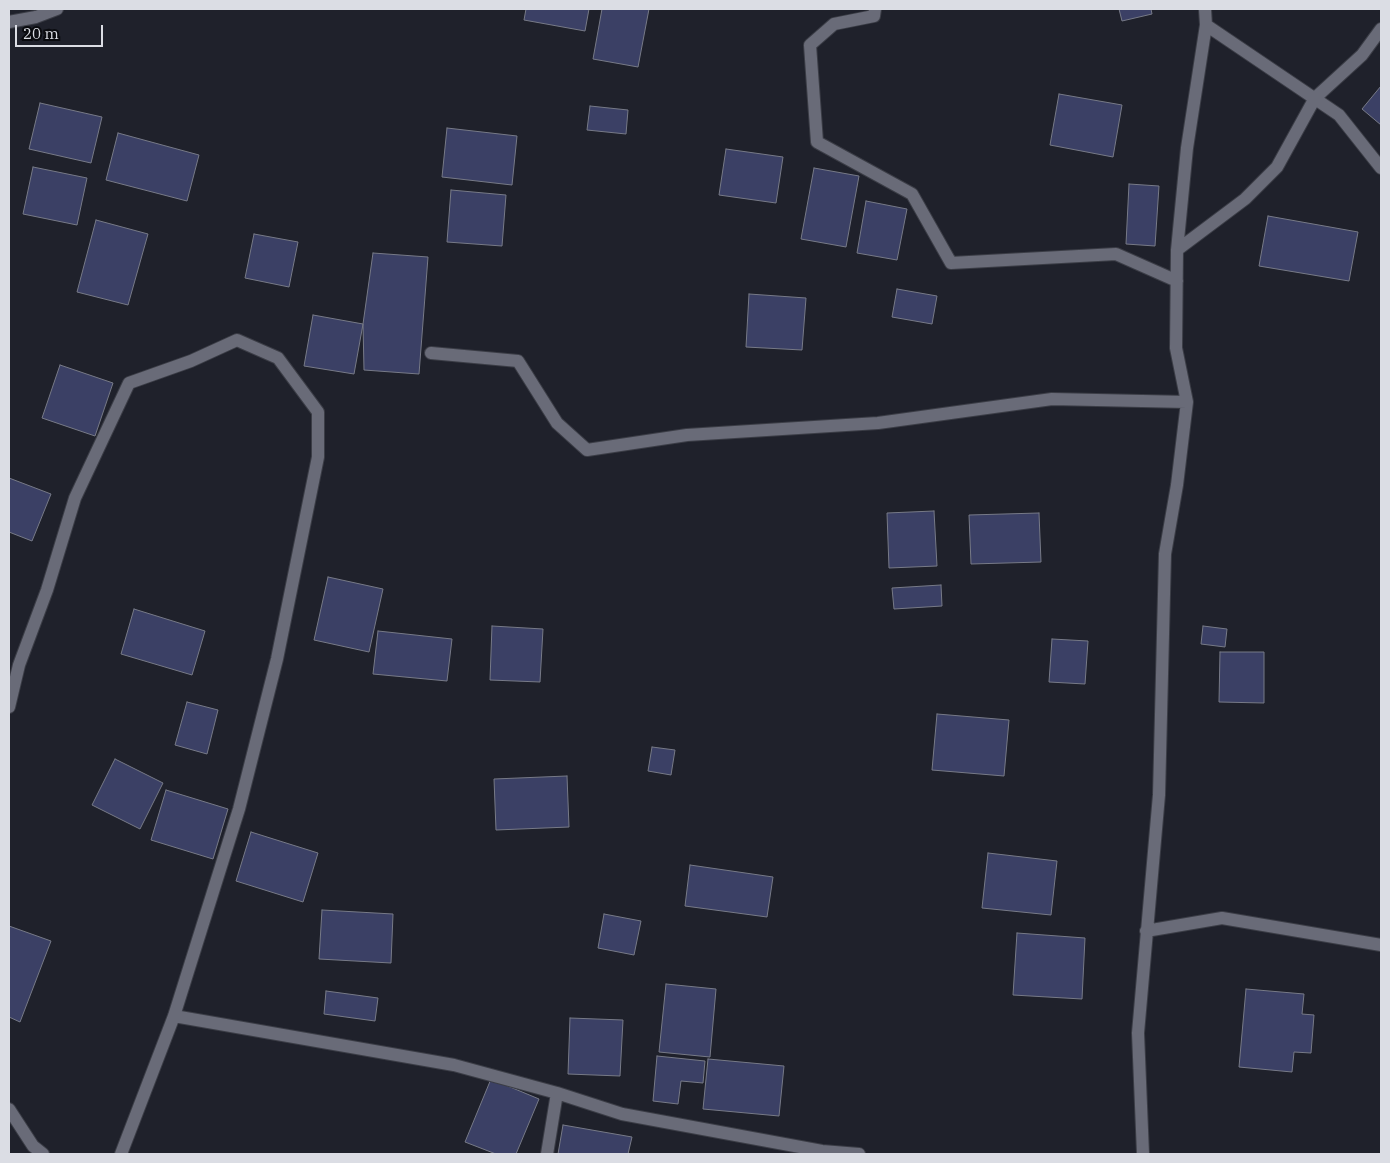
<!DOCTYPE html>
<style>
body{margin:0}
#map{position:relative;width:1390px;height:1163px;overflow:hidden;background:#1f212b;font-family:"IBM Plex Serif",serif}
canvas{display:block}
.frame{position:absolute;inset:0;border:10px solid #dbdde4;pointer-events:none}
.scale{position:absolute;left:15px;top:25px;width:88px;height:22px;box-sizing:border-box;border:2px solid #dbdde4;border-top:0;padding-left:6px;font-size:15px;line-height:18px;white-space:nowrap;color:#dbdde4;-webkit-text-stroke:4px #0a0b0f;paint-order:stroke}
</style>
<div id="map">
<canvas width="1390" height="1163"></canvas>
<div class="frame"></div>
<div class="scale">20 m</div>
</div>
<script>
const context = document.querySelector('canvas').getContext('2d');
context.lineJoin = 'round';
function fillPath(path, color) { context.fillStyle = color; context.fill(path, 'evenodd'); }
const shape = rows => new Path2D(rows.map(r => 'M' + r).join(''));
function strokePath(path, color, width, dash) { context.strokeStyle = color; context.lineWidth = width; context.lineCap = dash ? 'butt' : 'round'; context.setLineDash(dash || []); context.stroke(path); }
const building = shape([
 [526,9,589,9,585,31,524,20,526,9],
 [602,9,649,9,638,67,593,59,602,9],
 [1119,9,1151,9,1152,14,1122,21,1119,9],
 [1381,86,1381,125,1362,109,1381,86],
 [1059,94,1122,105,1113,157,1050,145,1059,94],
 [40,103,102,117,91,163,29,149,40,103],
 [590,106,628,110,626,134,587,130,590,106],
 [447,128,517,136,512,185,442,177,447,128],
 [118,133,199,155,187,201,106,180,118,133],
 [726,149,783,157,776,203,719,195,726,149],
 [33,167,87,178,77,225,23,214,33,167],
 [814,168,859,176,846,247,801,239,814,168],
 [1129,184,1159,186,1155,246,1126,244,1129,184],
 [451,190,506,195,502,246,447,242,451,190],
 [866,201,907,209,897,260,857,253,866,201],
 [1268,216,1358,232,1349,281,1259,266,1268,216],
 [96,220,148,234,128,305,77,292,96,220],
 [254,234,298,242,289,287,245,278,254,234],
 [373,253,428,257,419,374,364,370,363,324,373,253],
 [897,289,937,296,932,324,892,317,897,289],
 [749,294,806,298,802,350,746,347,749,294],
 [313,315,363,324,354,374,304,366,313,315],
 [60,365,113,383,95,436,42,418,60,365],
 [9,478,51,494,32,541,9,532,9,478],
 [934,511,937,566,889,568,887,513,934,511],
 [1039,513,1041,562,971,564,969,515,1039,513],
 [328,577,383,589,369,652,314,640,328,577],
 [941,585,942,606,894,609,892,588,941,585],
 [134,609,205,631,192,675,121,654,134,609],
 [492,626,543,629,540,682,490,680,492,626],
 [1203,626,1227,629,1225,647,1201,644,1203,626],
 [378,631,452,639,447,681,373,674,378,631],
 [1052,639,1088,641,1085,684,1049,682,1052,639],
 [1220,652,1264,652,1264,703,1219,702,1220,652],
 [187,702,218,710,207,754,175,745,187,702],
 [937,714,1009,720,1004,776,932,770,937,714],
 [652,747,675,750,671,775,648,771,652,747],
 [115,759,163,783,140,829,92,805,115,759],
 [567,776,569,827,496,830,494,779,567,776],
 [166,790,228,809,213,859,151,840,166,790],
 [251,832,318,853,303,902,236,881,251,832],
 [988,853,1057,861,1051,915,982,908,988,853],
 [690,865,773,877,767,917,685,906,690,865],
 [322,910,393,914,391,963,319,959,322,910],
 [604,914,641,921,634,955,598,948,604,914],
 [9,926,51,941,20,1022,9,1017,9,926],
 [1017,933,1085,938,1082,999,1013,995,1017,933],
 [666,984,716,989,710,1057,659,1052,666,984],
 [1246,989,1304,994,1302,1014,1314,1015,1311,1053,1294,1052,1292,1072,1239,1067,1246,989],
 [326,991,378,998,375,1021,324,1014,326,991],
 [570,1018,623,1020,620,1076,568,1074,570,1018],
 [657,1056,705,1061,703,1083,681,1081,678,1104,653,1101,657,1056],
 [708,1059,784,1066,779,1116,703,1109,708,1059],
 [491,1079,539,1099,516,1154,496,1154,465,1142,491,1079],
 [563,1125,632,1137,628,1154,558,1154,563,1125]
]);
fillPath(building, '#3b4065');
strokePath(building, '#777a87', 1);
const minor = shape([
 [875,9,874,16,834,24,810,45,817,142,912,194,951,263,1116,254,1177,281],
 [9,22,36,17,57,9],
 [1206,25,1339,115,1381,168],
 [1177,250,1245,199,1277,167,1315,98,1362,55,1381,29],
 [431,353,518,361,557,423,587,450,687,435,878,423,1052,399,1187,402],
 [9,707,19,665,47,590,75,498,129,383,191,361,237,340,278,358,318,412,318,457,277,659,239,809,174,1016,121,1154],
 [1146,931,1222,918,1381,945],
 [174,1016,454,1065,557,1093,622,1114,822,1151,859,1154],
 [9,1109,33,1146,43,1154],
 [547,1154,557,1093],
 [1143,1154,1138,1033,1159,795,1165,554,1177,485,1187,402,1176,348,1177,250,1187,148,1206,25,1205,9]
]);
strokePath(minor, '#3b3d46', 14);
strokePath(minor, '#696b78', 12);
</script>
